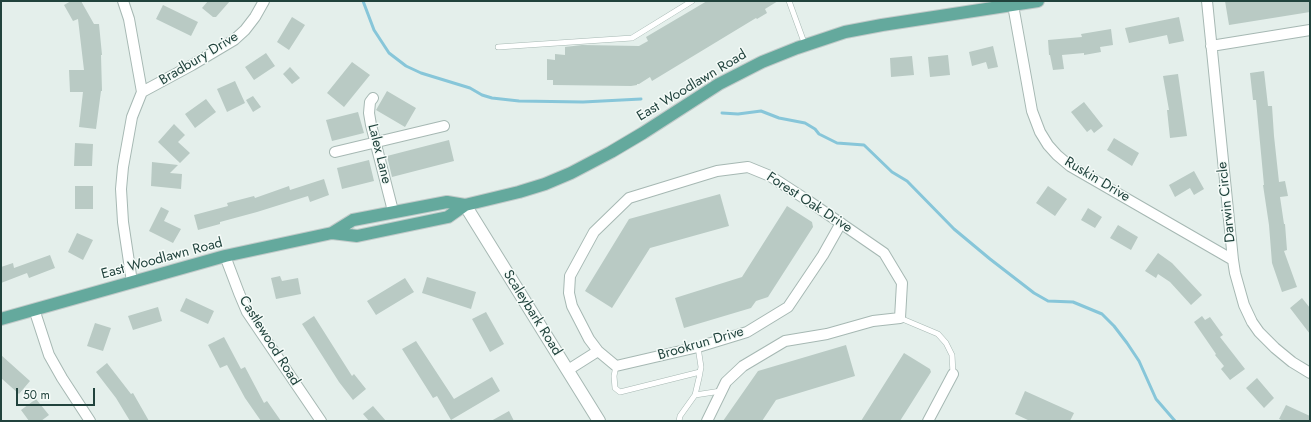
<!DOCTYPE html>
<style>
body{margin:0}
#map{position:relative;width:1311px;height:422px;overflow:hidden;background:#e4efeb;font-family:Jost,sans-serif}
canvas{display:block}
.frame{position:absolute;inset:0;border:2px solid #21433d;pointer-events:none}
.scale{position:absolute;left:16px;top:388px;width:79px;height:18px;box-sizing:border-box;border:2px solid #21433d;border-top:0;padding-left:5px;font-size:12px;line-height:14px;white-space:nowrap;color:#21433d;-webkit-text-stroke:3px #f5fbf8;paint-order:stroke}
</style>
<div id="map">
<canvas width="1311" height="422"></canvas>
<div class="frame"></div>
<div class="scale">50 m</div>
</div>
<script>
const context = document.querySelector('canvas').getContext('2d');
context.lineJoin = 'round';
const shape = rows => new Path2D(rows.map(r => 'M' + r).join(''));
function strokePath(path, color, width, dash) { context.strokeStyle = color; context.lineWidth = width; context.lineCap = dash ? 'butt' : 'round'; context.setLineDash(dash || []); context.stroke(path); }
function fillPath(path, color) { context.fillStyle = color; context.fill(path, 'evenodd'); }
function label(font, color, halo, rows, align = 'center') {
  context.font = font + ' Jost,sans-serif'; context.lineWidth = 3; context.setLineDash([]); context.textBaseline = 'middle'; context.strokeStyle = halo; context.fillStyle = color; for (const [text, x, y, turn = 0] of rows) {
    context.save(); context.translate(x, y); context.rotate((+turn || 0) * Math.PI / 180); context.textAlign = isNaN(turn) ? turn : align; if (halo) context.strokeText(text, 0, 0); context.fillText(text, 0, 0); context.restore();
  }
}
strokePath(shape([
 [363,1,374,30,389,53,406,66,421,73,470,88,482,95,492,98,519,101,583,102,641,99],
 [722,113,738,114,761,111,779,118,805,123,815,129,819,134,837,143,864,145,892,172,907,181,954,229,990,259,1034,293,1048,301,1073,302,1102,314,1114,326,1127,343,1139,361,1156,399,1175,421]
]), '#87c6d9', 3);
fillPath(shape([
 [71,1,81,1,94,24,99,24,102,55,101,55,102,91,101,91,96,129,79,127,83,92,70,92,69,70,84,70,78,19,73,21,64,5],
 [208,1,230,1,216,17,213,17,202,8],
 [707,1,778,1,765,9,767,13,757,19,756,18,652,81,650,77,639,84,637,84,637,85,631,86,553,85,553,80,547,80,547,59,555,60,555,54,565,55,565,47,582,45,639,46,648,41,646,37],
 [1225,1,1310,1,1310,12,1229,25],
 [163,5,198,22,191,36,156,19],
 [292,17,305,25,289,50,277,42],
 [1179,17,1184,41,1169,44,1167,35,1129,43,1125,28],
 [1111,29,1113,45,1100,47,1101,52,1084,55,1084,53,1062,55,1064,69,1053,70,1050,55,1049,55,1048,40,1082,37,1081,34],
 [993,46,998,67,988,69,986,62,972,66,969,52],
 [266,53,275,66,254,80,245,67],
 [948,55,950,75,930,77,928,57],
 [912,56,914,75,891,77,890,58],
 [352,62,370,75,344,107,327,93],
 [290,67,300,78,292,84,283,74],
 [1264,71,1268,106,1272,106,1274,136,1279,182,1285,181,1288,196,1280,197,1284,224,1285,224,1287,250,1284,251,1297,287,1282,292,1272,263,1269,225,1263,185,1264,185,1256,100,1253,100,1250,73],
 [1178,74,1187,136,1170,138,1167,110,1169,110,1163,76],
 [235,81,245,103,227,112,217,89],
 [387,91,416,108,405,127,376,110],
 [253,96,261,107,253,112,246,100],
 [206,99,216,112,195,128,185,114],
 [1084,102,1103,126,1094,133,1091,129,1087,132,1071,112],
 [358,112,364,133,332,141,326,120],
 [174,124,185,135,178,142,190,153,180,163,158,142],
 [1114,138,1139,153,1132,166,1107,150],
 [449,140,454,161,392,177,387,156],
 [75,143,93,144,92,166,74,166],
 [369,160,374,181,342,189,337,168],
 [152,162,178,165,170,173,182,174,181,189,151,186],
 [1194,171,1204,189,1194,195,1190,188,1175,197,1169,185],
 [324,179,329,195,310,202,308,196,257,212,220,222,220,224,198,230,194,215,228,206,227,203,254,196,255,198,289,186,290,190],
 [75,186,93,186,93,209,75,209],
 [1048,186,1067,199,1055,216,1036,203],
 [720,194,729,226,650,248,612,308,585,291,629,219],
 [787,206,812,222,813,227,768,297,756,301,751,308,684,328,675,298,742,277],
 [161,207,169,211,164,221,181,229,173,243,149,231],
 [1088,208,1102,217,1095,228,1081,220],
 [1118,225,1138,237,1131,250,1110,238],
 [77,233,93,240,83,260,68,252],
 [1158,253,1172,263,1202,295,1191,305,1170,282,1158,274,1156,278,1145,271],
 [50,255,55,268,29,278,27,273,1,283,1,267,13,263,14,268],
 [280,276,282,281,298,278,301,294,276,299,271,278],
 [427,277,476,292,471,309,422,293],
 [405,278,414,292,376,315,367,301],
 [186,298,214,311,208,324,180,311],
 [1302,298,1310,308,1310,334,1290,308],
 [158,307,162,321,133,330,128,316],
 [486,312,504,344,490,352,472,319],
 [314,316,352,376,354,374,366,389,353,400,339,382,302,324],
 [1202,316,1205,320,1210,317,1223,335,1220,337,1245,369,1230,380,1221,369,1224,366,1215,355,1216,354,1194,322],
 [95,323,111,328,103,351,87,346],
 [224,337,241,369,245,367,264,403,267,401,281,421,261,421,245,398,227,365,220,368,208,345],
 [416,341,454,399,492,377,500,391,451,420,437,396,433,398,402,349],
 [846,345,855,376,776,400,762,421,723,421,758,371],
 [904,353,930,369,931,372,900,421,861,421],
 [1,355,30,381,19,394,1,378],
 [107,363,131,394,133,393,149,421,130,421,116,398,96,372],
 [1257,378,1274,398,1264,408,1246,388],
 [1025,391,1074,413,1070,421,1030,421,1015,414],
 [36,399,49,415,41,421,29,421,21,410],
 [1286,405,1310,416,1310,421,1284,421,1279,419],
 [373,406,386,421,369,421,363,414],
 [509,411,514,421,491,421]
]), '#b9cac4');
const service = shape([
 [789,1,805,45],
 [498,47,632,38,692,1],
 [900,318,938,334,946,343,952,355,953,374],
 [616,366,614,376,615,388,620,392,700,372],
 [695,395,721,391],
 [679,421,680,416,695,395,699,378,701,367,698,347]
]);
const minor = shape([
 [123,1,129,19,142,92,132,117,123,167,121,189,123,222,132,282],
 [1207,1,1233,260,1235,273,1244,305,1252,322,1259,332,1275,348,1292,362,1310,373],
 [1013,5,1032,111,1040,132,1048,145,1057,155,1070,166,1233,260],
 [1211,46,1310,30],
 [142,92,192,65,234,40,245,30,255,17,264,1],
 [373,98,370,102,369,113,371,125,393,211],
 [335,152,444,126],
 [225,256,239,293,247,312,321,421],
 [34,309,49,355,62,378,90,421],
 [598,351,589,339,572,306,569,293,570,276,594,232,629,198,717,171,748,167,770,176,810,202,884,253,902,283,900,318,873,321,827,334,785,341,743,366,726,382,707,421],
 [568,370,598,351,616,366,698,347,747,332,788,307,823,255,841,223],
 [928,421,953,374]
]);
const tertiary = shape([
 [465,205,599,421]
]);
const primary = shape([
 [332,233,357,236,448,217,465,205],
 [1,319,225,256,332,233,353,220,447,202,465,205,519,192,545,184,571,173,611,152,643,133,719,84,762,62,797,48,845,32,882,25,1038,1]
]);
strokePath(service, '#a6b8b3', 6);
strokePath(minor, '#a6b8b3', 12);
strokePath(tertiary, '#a6b8b3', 14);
strokePath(primary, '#c1cac9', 14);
strokePath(service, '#fff', 5);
strokePath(minor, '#fff', 10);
strokePath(tertiary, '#fff', 12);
strokePath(primary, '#64a99d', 12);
label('14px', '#21433d', '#f5fbf8', [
 ["Bradbury Drive",199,59,-31],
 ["East Woodlawn Road",692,86,-31],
 ["Lalex Lane",379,154,76],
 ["Ruskin Drive",1097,180,31],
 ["Darwin Circle",1227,202,-96],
 ["Forest Oak Drive",809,203,33],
 ["East Woodlawn Road",162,259,-15],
 ["Scaleybark Road",532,313,58],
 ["Castlewood Road",269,341,58],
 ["Brookrun Drive",701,344,-16]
]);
</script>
